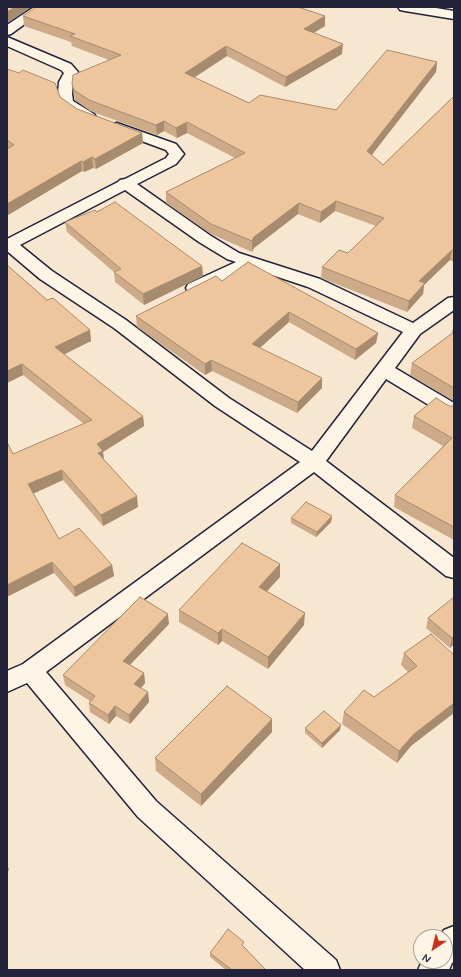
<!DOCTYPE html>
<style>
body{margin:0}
#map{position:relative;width:461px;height:977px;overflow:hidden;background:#f8e7d0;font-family:Mynerve,sans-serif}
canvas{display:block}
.frame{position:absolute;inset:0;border:8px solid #22223b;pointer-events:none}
.north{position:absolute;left:413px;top:929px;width:40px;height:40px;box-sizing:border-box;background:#fcf5e5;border:1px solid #a5a1a1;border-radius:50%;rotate:215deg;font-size:11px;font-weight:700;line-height:16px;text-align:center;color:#22223b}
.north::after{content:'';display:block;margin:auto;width:14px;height:18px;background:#c8321e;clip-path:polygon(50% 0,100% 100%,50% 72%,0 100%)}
</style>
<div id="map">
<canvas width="461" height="977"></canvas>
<div class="frame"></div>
<div class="north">N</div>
</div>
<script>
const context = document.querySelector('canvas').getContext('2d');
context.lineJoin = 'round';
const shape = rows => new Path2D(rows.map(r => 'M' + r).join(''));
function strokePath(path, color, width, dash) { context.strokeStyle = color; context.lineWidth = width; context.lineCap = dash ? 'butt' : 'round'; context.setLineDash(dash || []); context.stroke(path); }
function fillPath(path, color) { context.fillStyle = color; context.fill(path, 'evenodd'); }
const street = shape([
 [34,7,48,7,11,34,7,35,7,25,34,7],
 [7,37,71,64,78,72,73,82,72,94,73,101,94,114,96,117,94,120,89,121,84,120,62,106,60,103,58,94,59,82,64,73,61,70,7,46,7,37],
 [117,123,176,144,184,154,176,164,137,184,211,236,239,253,320,279,413,323,448,298,454,297,454,310,420,334,395,368,454,403,454,417,447,416,386,379,326,461,454,558,454,578,446,576,314,472,46,672,156,801,336,960,340,970,305,970,138,817,27,683,7,692,7,671,23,664,300,462,215,406,114,328,40,279,7,251,7,239,118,182,120,180,125,179,166,158,169,154,166,150,112,130,110,127,112,124,117,123],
 [125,190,199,242,227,259,236,262,188,284,186,288,188,292,194,293,200,292,251,268,308,287,403,332,312,451,229,398,126,320,52,271,20,245,125,190],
 [454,926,454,962,452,963,449,970,418,970,422,961,445,961,445,937,439,937,444,930,454,926]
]);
const highway = shape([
 [398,7,430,7,454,11,454,19,405,11,400,10,398,7]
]);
strokePath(street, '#22223b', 3);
strokePath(highway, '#22223b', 3);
fillPath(street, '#fcf5e5');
fillPath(highway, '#fcf5e5');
fillPath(shape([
 [23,16,325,16,325,26,314,32,342,54,285,87,227,56,194,77,249,103,336,110,437,62,436,72,372,155,383,165,454,96,454,262,450,260,424,285,423,294,407,312,321,278,322,267,348,253,376,226,335,211,320,223,298,214,254,248,252,252,211,234,166,203,166,192,235,158,187,133,177,138,164,131,157,135,90,111,75,100,74,94,72,84,109,60,72,46,71,42,24,26],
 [7,69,60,97,77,109,142,133,143,143,96,169,93,168,84,172,82,171,8,215,7,215],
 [97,212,202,266,203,276,144,305,115,282,114,272,67,232,65,222],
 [7,265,47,300,90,330,91,341,64,354,143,416,144,426,103,452,104,460,138,507,103,526,63,480,33,494,59,539,112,565,114,576,75,597,54,573,13,454,84,424,23,375,7,383],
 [222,281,378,333,376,343,355,360,289,322,259,348,322,388,297,413,212,371,205,375,137,327,136,316],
 [454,329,454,401,410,375,412,363,452,333,452,330],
 [449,406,454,406,454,540,394,507,395,495,443,446,412,428,414,416],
 [332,516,331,522,316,537,291,523,291,518],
 [280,564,280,577,267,591,304,625,268,669,222,641,218,645,179,622,179,610],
 [454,597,454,644,450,648,426,628,428,618],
 [169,624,130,665,144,673,145,683,141,688,148,692,149,702,130,724,116,716,109,724,90,712,89,703,90,701,65,685,63,675],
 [431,634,411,746,397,763,342,724,344,712,374,697,408,672,401,665,404,653],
 [305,728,340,730,322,748,305,733],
 [272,732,201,806,156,771,155,758],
 [244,947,266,970,226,970,210,957,210,953]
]), '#cdaa88');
fillPath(shape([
 [15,7,31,7,7,23,7,12],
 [325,16,325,26,304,39,304,29],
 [343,44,342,54,285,87,286,77],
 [226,46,227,56,186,83,185,73],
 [437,62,436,72,366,162,367,151],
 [164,121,164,131,157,135,156,125],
 [187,122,187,133,177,138,176,128],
 [142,133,143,143,96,169,95,159],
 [92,157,93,168,84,172,83,162],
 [81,161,82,171,8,215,7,204],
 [336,201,335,211,320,223,321,212],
 [299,203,298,214,254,248,252,252,252,241,254,237],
 [452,250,450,260,424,285,423,294,407,312,409,301,419,281],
 [202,266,203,276,144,305,143,294],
 [289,312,289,322,252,355,252,344],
 [90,330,91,341,57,358,55,347],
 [378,333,376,343,355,360,356,349],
 [211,360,212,371,205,375,205,364],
 [22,364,23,375,7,383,7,371],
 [322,378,322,388,297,413,298,402],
 [143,416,144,426,103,452,104,462,99,464,97,444],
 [62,470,63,480,30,495,28,484],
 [137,496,138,507,103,526,101,515],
 [332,516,331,522,316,537,317,532],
 [52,562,54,573,7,597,7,585],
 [280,564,280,577,259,600,259,587],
 [112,565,114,576,75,597,74,587],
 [305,613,304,625,268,669,268,657],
 [168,614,169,624,124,671,123,661],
 [222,629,222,641,218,645,218,633],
 [454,636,454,644,450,648,452,638],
 [144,673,145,683,136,694,134,684],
 [148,692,149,702,130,724,129,715],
 [454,703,454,713,411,746,397,763,399,751,414,734],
 [115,706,116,716,109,724,108,715],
 [272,719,272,732,201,806,201,794],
 [341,725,340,730,322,748,322,743],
 [7,863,9,870,7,872]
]), '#a78b6f');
const building = shape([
 [7,7,15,7,7,12,7,7],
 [36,7,298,7,325,16,304,29,343,44,286,77,226,46,185,73,249,103,260,95,336,110,387,50,437,62,367,151,383,165,454,96,454,250,452,250,419,281,425,283,409,301,322,267,339,250,348,253,384,218,336,201,321,212,299,203,254,237,252,241,211,224,166,192,245,153,187,122,176,128,164,121,156,125,89,100,74,90,72,84,73,75,121,55,70,36,75,34,23,16,36,7],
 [7,69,19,73,23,70,55,83,60,97,77,109,142,133,95,159,92,157,83,162,81,161,7,204,7,149,14,145,7,140,7,69],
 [115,202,202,266,143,294,114,272,121,269,65,222,95,210,97,212,115,202],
 [248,262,378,333,356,349,289,312,252,344,322,378,298,402,211,360,205,364,136,316,216,276,222,281,248,262],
 [7,265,47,300,53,298,90,330,55,347,143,416,97,444,103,451,98,453,137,496,101,515,62,470,28,484,59,539,79,528,112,565,74,587,52,562,7,585,7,442,13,454,92,420,22,364,7,371,7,265],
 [454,332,454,388,412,363,454,332],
 [436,398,449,406,454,406,454,527,395,495,452,438,414,416,436,398],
 [306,502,332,516,317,532,291,518,306,502],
 [242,543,280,564,259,587,305,613,268,657,222,629,218,633,179,610,242,543],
 [140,597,168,614,123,661,144,673,134,684,148,692,129,715,115,706,108,715,89,703,95,696,63,675,140,597],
 [454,597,454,636,452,638,428,618,454,597],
 [431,634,454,655,454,703,414,734,399,751,344,712,364,690,374,697,417,666,404,653,431,634],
 [227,686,272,719,201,794,155,758,227,686],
 [324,711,341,725,322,743,305,728,324,711],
 [228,929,244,942,242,945,266,970,232,970,210,953,228,929]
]);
fillPath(building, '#eec69e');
strokePath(building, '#a78b6f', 1);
</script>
